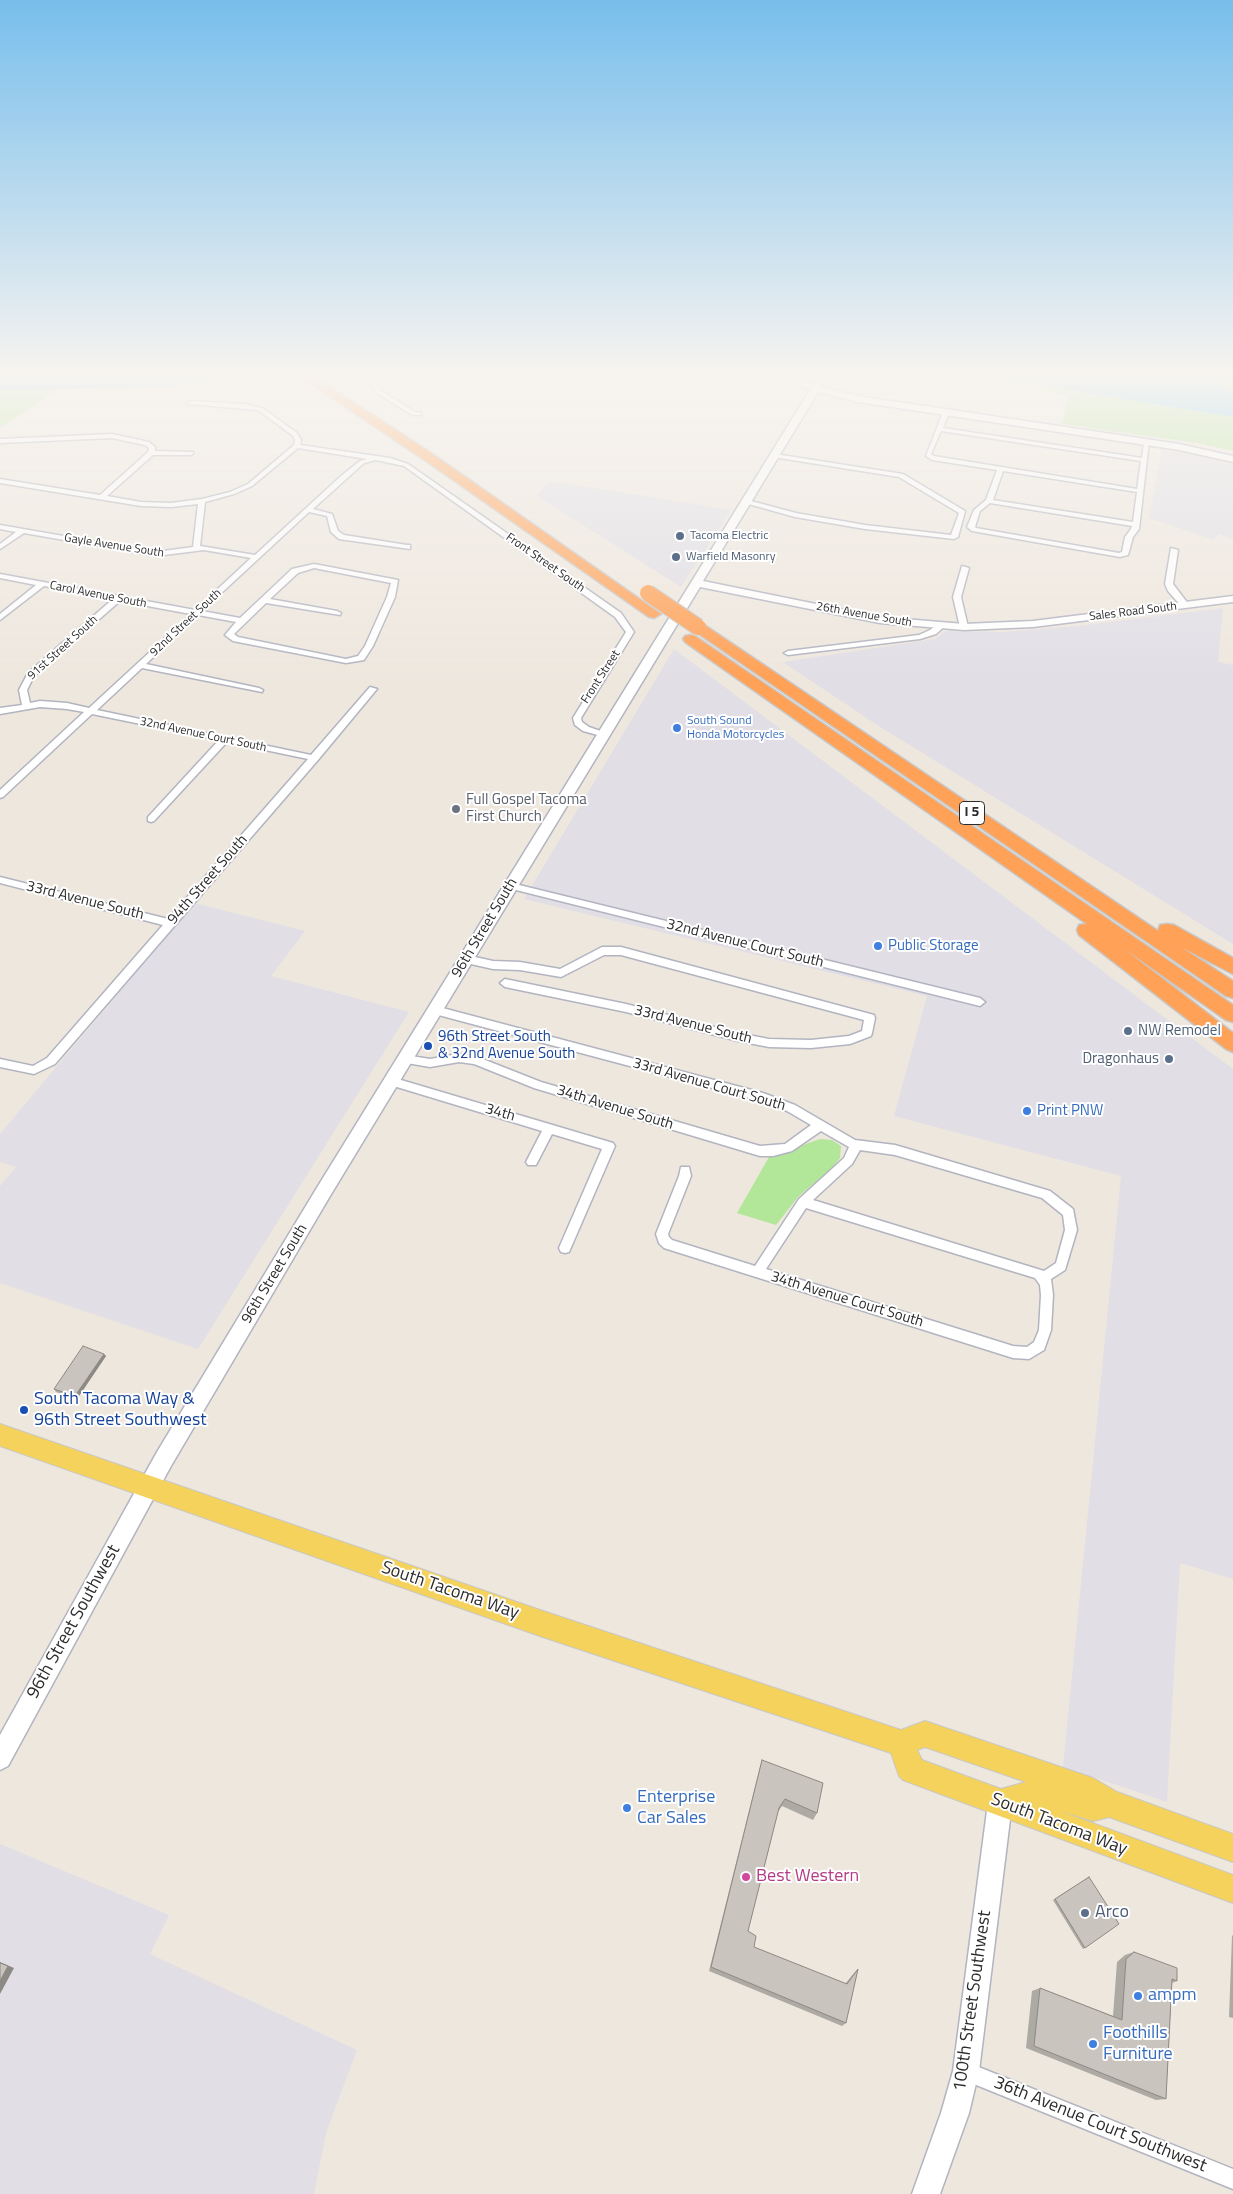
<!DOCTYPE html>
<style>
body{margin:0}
canvas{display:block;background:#eee7de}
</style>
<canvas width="1233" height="2194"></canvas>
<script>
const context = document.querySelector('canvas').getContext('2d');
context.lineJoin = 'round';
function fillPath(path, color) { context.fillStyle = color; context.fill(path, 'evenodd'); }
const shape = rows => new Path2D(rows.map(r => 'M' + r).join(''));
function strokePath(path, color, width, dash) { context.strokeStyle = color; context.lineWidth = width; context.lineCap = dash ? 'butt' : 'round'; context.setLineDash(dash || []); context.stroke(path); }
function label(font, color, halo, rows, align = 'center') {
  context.font = font + ' "Titillium Web",sans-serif'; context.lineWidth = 4; context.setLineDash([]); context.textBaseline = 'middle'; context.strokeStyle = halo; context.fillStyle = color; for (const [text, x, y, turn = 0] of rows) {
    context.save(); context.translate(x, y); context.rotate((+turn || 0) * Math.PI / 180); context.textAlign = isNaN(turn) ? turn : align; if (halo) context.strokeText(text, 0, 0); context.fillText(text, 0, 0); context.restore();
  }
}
fillPath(shape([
 [1162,450,1197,455,1233,465,1233,539,1218,534,1213,540,1149,518],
 [550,481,731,510,681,587,537,496],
 [1223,608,1218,662,1233,665,1233,944,877,725,783,662,935,639,946,631,1002,632,1078,626],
 [674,649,1233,1069,1233,1579,1180,1563,1167,1802,1063,1767,1121,1176,894,1116,927,996,524,899],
 [194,903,305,931,271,976,409,1012,198,1349,0,1283,0,1186,16,1167,0,1162,0,1134],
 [0,1844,169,1915,150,1954,357,2050,326,2133,314,2194,0,2194]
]), '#e1dee6');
fillPath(shape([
 [968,373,987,373,1075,391,1233,417,1233,451,1198,443,1062,424,1069,396],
 [1207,373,1233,373,1233,395,1223,387],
 [61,387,0,428,0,390],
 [820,1139,832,1140,841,1146,840,1158,832,1168,798,1197,776,1225,737,1213,769,1157]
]), '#b2e699');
fillPath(shape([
 [0,373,221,373,204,381,170,386,0,390],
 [987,373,1207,373,1233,395,1233,417,1075,391]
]), '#6ecef3');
const street = shape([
 [377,373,383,373,377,385,380,390,415,412,421,413,421,415,412,415,376,392,371,385,377,373],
 [190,401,244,404,262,408,297,433,301,440,300,445,390,458,408,464,621,613,634,632,581,718,582,722,589,727,609,734,605,737,583,731,575,725,573,718,626,632,615,617,404,466,376,460,364,463,313,509,332,514,338,531,344,535,407,545,410,545,410,549,339,539,331,532,327,516,309,512,202,611,240,618,292,569,314,564,398,580,395,597,373,646,364,660,346,663,233,641,225,635,236,622,198,615,146,664,259,688,263,690,262,692,142,668,97,710,311,755,370,687,377,689,318,760,55,1064,34,1074,0,1067,0,1059,33,1066,47,1058,163,925,0,883,0,877,168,919,308,759,227,742,154,821,151,822,148,821,148,817,219,740,92,714,3,797,0,798,0,790,84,712,67,709,40,707,0,714,0,708,22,705,19,690,28,673,113,599,44,586,0,620,0,614,36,585,0,578,0,574,195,610,251,558,204,550,156,556,24,533,0,549,0,544,16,532,0,529,0,525,156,552,193,547,198,504,171,507,141,506,0,483,0,479,100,495,148,452,149,448,145,445,112,438,0,443,0,439,112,434,149,442,155,447,155,451,193,452,193,454,191,455,153,455,107,496,141,502,171,503,202,499,230,492,248,484,294,445,295,440,292,435,258,410,188,404,187,403,190,401],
 [298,448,367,459,360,461,341,476,255,555,200,546,205,502,234,494,252,486,298,448],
 [314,568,391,583,387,597,365,646,358,656,346,659,238,637,234,634,266,603,340,615,341,613,337,611,270,599,298,573,314,568],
 [120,601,191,614,89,708,67,703,40,701,30,703,27,690,34,676,120,601],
 [946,410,949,412,943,428,1142,458,1144,442,1149,441,1139,529,1133,537,1128,555,1120,557,972,531,967,527,974,510,986,500,997,470,932,460,926,456,943,412,946,410],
 [941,431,1141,461,1137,489,934,456,931,454,941,431],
 [1003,471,1137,492,1133,522,993,500,1003,471],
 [990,503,1132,526,1131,529,1125,537,1122,552,1119,553,976,528,975,527,980,511,990,503],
 [775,454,903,474,965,511,958,537,954,539,865,529,795,517,745,503,744,502,747,500,796,513,865,525,951,535,959,513,899,477,773,457,772,456,775,454],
 [1171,548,1178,550,1173,584,1189,605,1188,607,1182,607,1168,591,1165,584,1171,548],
 [962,566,969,568,961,597,968,627,964,629,960,627,953,597,962,566],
 [938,624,945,626,936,634,920,639,788,655,784,653,788,651,919,635,930,630,938,624],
 [511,883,980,998,985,1002,980,1006,508,888,506,886,508,884,511,883],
 [602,947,621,947,874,1015,875,1018,872,1033,871,1036,850,1044,811,1048,769,1047,738,1041,626,1012,505,987,500,983,505,979,626,1004,738,1033,769,1039,811,1040,849,1036,862,1031,864,1020,621,955,604,955,561,977,520,970,493,969,462,962,461,959,466,955,493,961,520,962,560,969,602,947],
 [435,1006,763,1093,795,1105,855,1140,895,1145,1050,1191,1073,1209,1077,1230,1065,1270,1051,1279,1053,1295,1051,1330,1044,1350,1029,1359,1013,1358,664,1248,659,1243,656,1234,679,1176,681,1167,689,1167,691,1176,668,1234,669,1237,672,1240,755,1266,799,1199,844,1158,849,1147,821,1131,792,1151,773,1156,760,1156,534,1088,474,1064,459,1062,430,1067,401,1062,400,1059,405,1055,430,1059,459,1054,475,1056,541,1082,760,1146,785,1144,811,1125,787,1111,761,1101,431,1013,430,1010,435,1006],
 [860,1150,895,1155,1042,1198,1063,1215,1065,1230,1056,1263,1044,1271,813,1200,852,1164,860,1150],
 [806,1208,1035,1278,1040,1285,1041,1295,1039,1330,1034,1342,1027,1347,1013,1346,766,1269,806,1208],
 [391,1077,613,1143,615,1146,569,1252,565,1253,561,1252,559,1248,602,1149,552,1134,536,1165,528,1165,526,1162,542,1131,387,1084,385,1081,387,1078,391,1077],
 [966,2062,1233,2169,1233,2189,959,2078,957,2071,959,2064,966,2062]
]);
const secondary = shape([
 [773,373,784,373,813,385,821,373,829,373,820,387,858,396,1179,444,1233,456,1233,462,1179,450,858,402,818,392,703,581,880,617,964,624,1033,621,1233,596,1233,602,1033,627,964,630,880,623,700,587,330,1196,171,1466,8,1766,0,1770,0,1735,157,1452,318,1186,810,390,773,373],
 [1000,1791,1008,1795,1012,1803,979,2071,969,2113,940,2194,912,2194,941,2113,953,2071,988,1803,992,1795,1000,1791]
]);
const primary = shape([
 [0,1424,540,1610,901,1730,925,1721,1093,1778,1117,1792,1233,1834,1233,1862,1109,1817,1093,1821,1060,1811,1233,1875,1233,1903,903,1780,899,1776,891,1753,540,1636,0,1446,0,1424],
 [925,1747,1026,1782,1001,1789,922,1760,917,1750,925,1747]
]);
const highway = shape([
 [295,373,309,373,434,455,661,614,654,618,649,617,426,461,295,373],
 [698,623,703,624,1158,931,1160,925,1167,924,1174,925,1233,958,1233,974,1181,947,1233,981,1233,998,1226,996,693,630,691,627,698,623],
 [690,635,695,636,1233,1005,1233,1022,1226,1020,1123,948,1233,1033,1233,1052,1226,1049,1079,935,1077,930,1079,925,1087,924,685,642,683,639,685,636,690,635]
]);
strokePath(street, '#b2b4c0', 3);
strokePath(secondary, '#b2b4c0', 3);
strokePath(primary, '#c8c8c8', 2);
strokePath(highway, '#c8c8c8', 3);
fillPath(street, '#fff');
fillPath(secondary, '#fff');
fillPath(primary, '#f5d25b');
fillPath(highway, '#ffa157');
const highwayBridge = shape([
 [648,593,698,627]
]);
strokePath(highwayBridge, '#c8c8c8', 18, []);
strokePath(highwayBridge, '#ffa157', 16);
fillPath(shape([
 [104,1354,106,1356,77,1399,56,1392,54,1389],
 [762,1760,817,1813,813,1820,782,1806,778,1812,748,1931,754,1947,845,1984,854,1973,858,1969,846,2023,842,2026,709,1971,760,1767],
 [1089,1877,1085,1948,1083,1949,1053,1900],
 [1233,1935,1233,2018,1229,2017,1232,1936],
 [1134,1952,1177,1981,1172,1983,1166,2099,1156,2100,1026,2048,1032,1991,1040,1988,1113,2016,1117,1962,1125,1955]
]), '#ada9a3');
fillPath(shape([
 [104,1354,106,1356,77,1399,75,1396],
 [0,1962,14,1968,0,1994]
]), '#8d8984');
const building = shape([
 [83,1346,104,1354,75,1396,54,1389,83,1346],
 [762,1760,823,1783,817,1813,785,1799,779,1808,748,1931,756,1936,754,1947,847,1984,858,1969,846,2023,711,1967,762,1760],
 [1089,1877,1119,1924,1085,1948,1055,1899,1089,1877],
 [1134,1952,1177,1968,1177,1981,1172,1979,1166,2099,1034,2046,1040,1988,1122,2020,1126,1959,1134,1952],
 [0,1963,8,1966,0,1981,0,1963]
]);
fillPath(building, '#c9c4bd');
strokePath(building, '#8d8984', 1);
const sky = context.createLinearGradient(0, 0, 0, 680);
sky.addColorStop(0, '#77beec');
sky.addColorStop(0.55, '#f7f4f0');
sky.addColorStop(1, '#f7f4f000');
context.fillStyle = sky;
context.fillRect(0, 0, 1233, 680);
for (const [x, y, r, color] of [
 [680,536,5,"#5c6f8a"],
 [676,557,5,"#5c6f8a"],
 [677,728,5,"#3f7fe0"],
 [456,809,5,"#6b7280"],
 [878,946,5,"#3f7fe0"],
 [1128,1031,5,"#5c6f8a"],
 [428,1046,5,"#1a4fb4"],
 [1169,1059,5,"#5c6f8a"],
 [1027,1111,5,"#3f7fe0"],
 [24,1410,5,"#1a4fb4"],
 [627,1808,5,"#3f7fe0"],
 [746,1877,5,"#d1479c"],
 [1085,1913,5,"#5c6f8a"],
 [1138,1996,5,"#3f7fe0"],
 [1093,2044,5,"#3f7fe0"]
]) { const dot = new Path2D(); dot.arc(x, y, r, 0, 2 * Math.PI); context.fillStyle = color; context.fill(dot); strokePath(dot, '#fff', 2); }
label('12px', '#4e5e75', '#fff', [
 ["Tacoma Electric",690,536],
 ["Warfield Masonry",686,557]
], 'left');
label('12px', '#2c2c2c', '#fff', [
 ["Gayle Avenue South",114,546,9],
 ["Front Street South",545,563,35],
 ["Carol Avenue South",98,595,11],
 ["Sales Road South",1133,612,-7],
 ["26th Avenue South",864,615,10],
 ["92nd Street South",186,623,-43],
 ["91st Street South",63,648,-42],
 ["Front Street",601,677,-57],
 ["32nd Avenue Court South",203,735,12]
]);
label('12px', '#366cbe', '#fff', [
 ["South Sound",687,721],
 ["Honda Motorcycles",687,735]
], 'left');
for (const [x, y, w] of [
 [972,813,25]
]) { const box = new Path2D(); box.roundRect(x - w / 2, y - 11.5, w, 23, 4); context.fillStyle = '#fff'; context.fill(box); strokePath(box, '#2c2c2c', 1); }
label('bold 14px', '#2c2c2c', null, [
 ["I 5",972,813]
]);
label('15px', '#5b616d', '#fff', [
 ["Full Gospel Tacoma",466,800],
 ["First Church",466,817]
], 'left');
label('15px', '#2c2c2c', '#fff', [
 ["94th Street South",208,880,-49],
 ["33rd Avenue South",85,901,14],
 ["96th Street South",485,928,-59],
 ["32nd Avenue Court South",745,944,14],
 ["33rd Avenue South",693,1025,14],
 ["33rd Avenue Court South",709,1085,16],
 ["34th Avenue South",615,1108,17],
 ["34th",500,1113,16],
 ["96th Street South",275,1274,-59],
 ["34th Avenue Court South",847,1300,17]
]);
label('15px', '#366cbe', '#fff', [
 ["Public Storage",888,946],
 ["Print PNW",1037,1111]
], 'left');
label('15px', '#4e5e75', '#fff', [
 ["NW Remodel",1138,1031],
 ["Dragonhaus",1159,1059,"right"]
], 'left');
label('15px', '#164399', '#fff', [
 ["96th Street South",438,1037],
 ["& 32nd Avenue South",438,1054]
], 'left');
label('18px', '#164399', '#fff', [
 ["South Tacoma Way &",34,1400],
 ["96th Street Southwest",34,1421]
], 'left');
label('18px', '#2c2c2c', '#fff', [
 ["South Tacoma Way",450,1591,19],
 ["96th Street Southwest",74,1622,-61],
 ["South Tacoma Way",1059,1825,21],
 ["100th Street Southwest",973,2001,-82],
 ["36th Avenue Court Southwest",1100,2125,22]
]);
label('18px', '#366cbe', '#fff', [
 ["Enterprise",637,1798],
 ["Car Sales",637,1819],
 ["ampm",1148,1996],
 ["Foothills",1103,2034],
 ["Furniture",1103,2055]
], 'left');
label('18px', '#b23c85', '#fff', [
 ["Best Western",756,1877]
], 'left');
label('18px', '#4e5e75', '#fff', [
 ["Arco",1095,1913]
], 'left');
</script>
